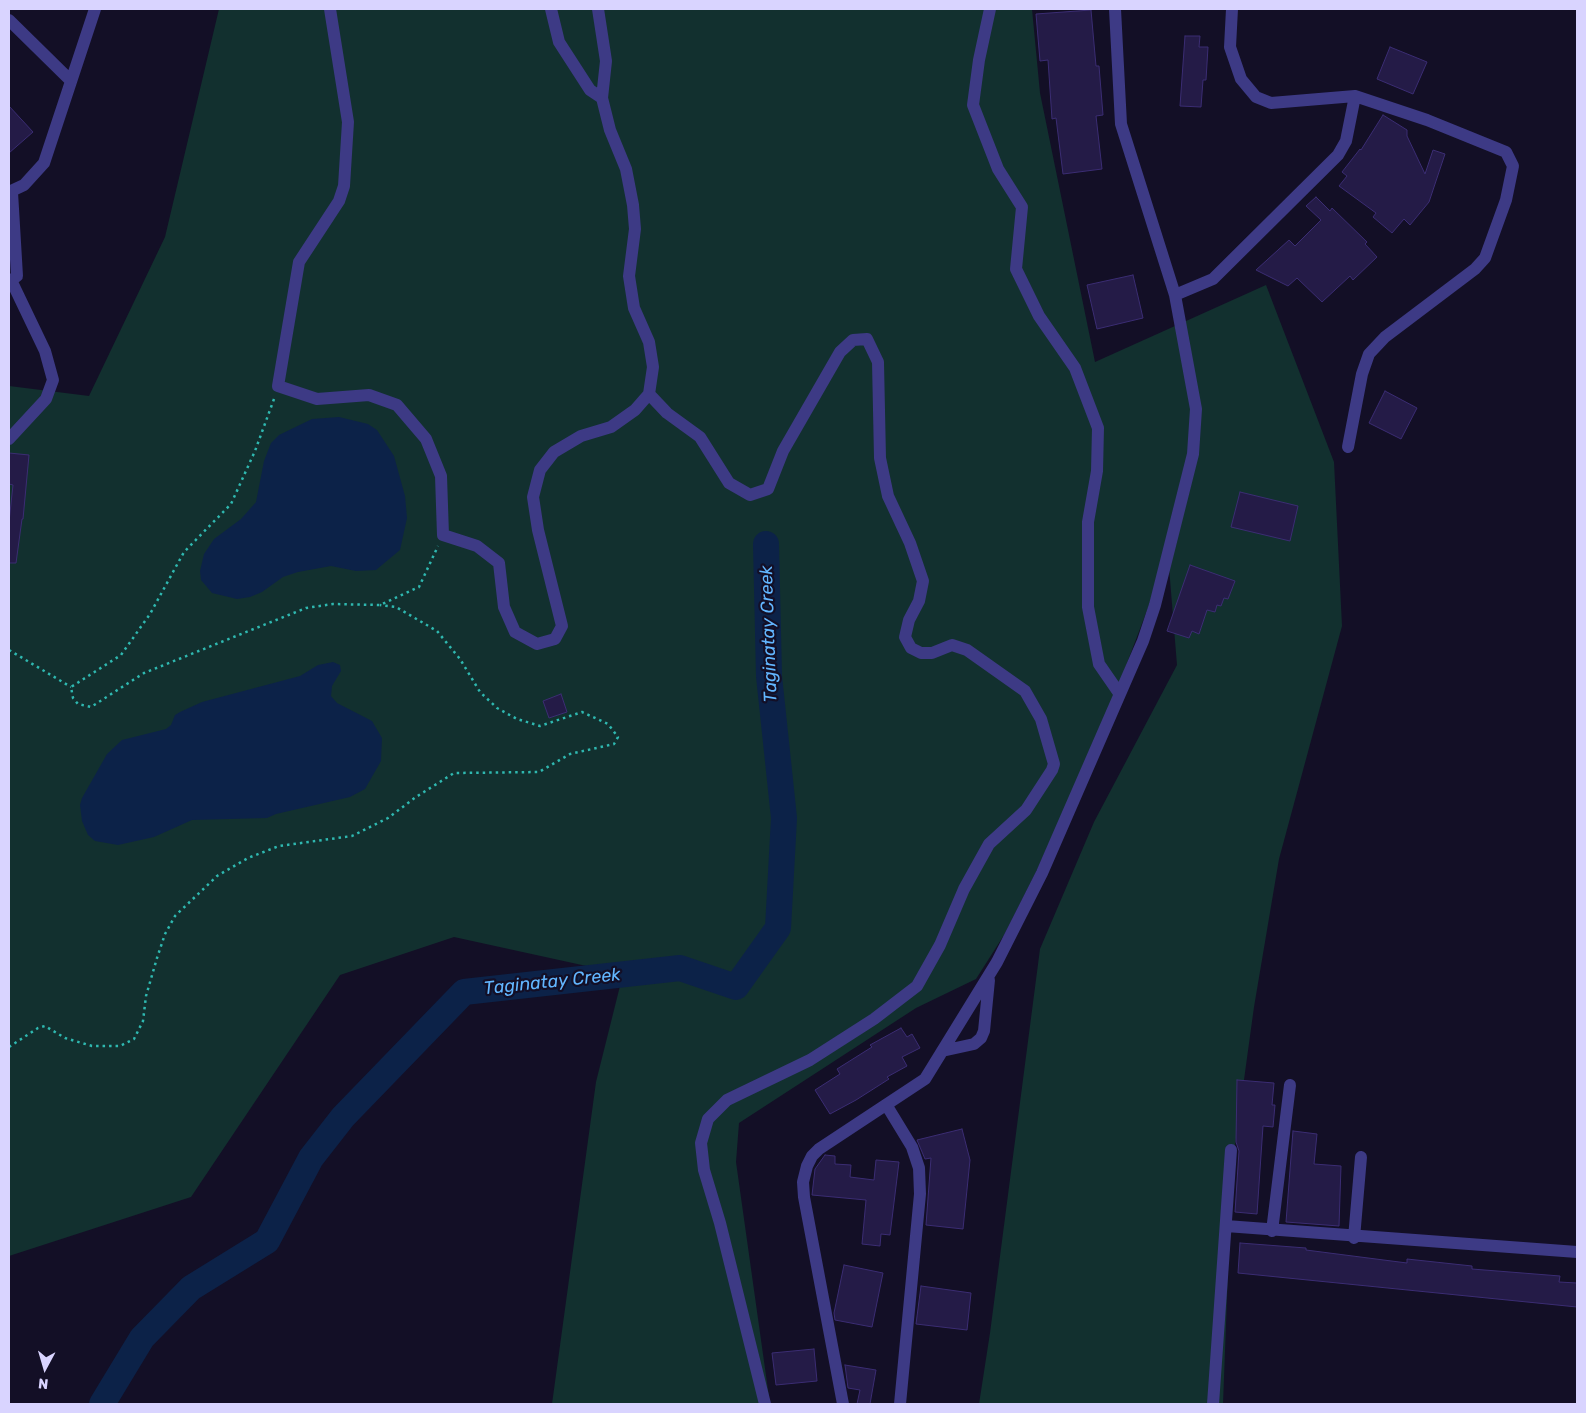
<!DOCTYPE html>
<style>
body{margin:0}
#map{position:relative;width:1586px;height:1413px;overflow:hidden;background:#130f26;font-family:Rubik,sans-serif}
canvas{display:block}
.frame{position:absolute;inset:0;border:10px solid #d9d4ff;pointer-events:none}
.north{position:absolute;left:20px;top:1343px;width:50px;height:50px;-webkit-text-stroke:4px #130f26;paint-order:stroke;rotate:186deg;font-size:14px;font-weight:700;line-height:20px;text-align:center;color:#d9d4ff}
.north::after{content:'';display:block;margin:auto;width:18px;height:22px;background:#d9d4ff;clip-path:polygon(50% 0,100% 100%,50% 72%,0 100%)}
</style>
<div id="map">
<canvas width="1586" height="1413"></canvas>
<div class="frame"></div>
<div class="north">N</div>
</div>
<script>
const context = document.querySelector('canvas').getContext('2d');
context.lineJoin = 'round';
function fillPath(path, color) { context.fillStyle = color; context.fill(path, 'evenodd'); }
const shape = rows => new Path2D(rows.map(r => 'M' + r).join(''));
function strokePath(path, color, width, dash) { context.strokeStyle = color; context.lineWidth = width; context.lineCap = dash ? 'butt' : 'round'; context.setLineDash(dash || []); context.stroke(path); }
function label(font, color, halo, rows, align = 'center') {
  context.font = font + ' Rubik,sans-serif'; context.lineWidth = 4.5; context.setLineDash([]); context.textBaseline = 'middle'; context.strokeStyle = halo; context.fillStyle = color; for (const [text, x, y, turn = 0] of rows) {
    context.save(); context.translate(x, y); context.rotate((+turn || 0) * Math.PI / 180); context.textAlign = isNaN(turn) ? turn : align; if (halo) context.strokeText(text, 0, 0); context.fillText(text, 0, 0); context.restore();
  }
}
fillPath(shape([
 [219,9,1032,9,1040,93,1095,362,1266,285,1334,462,1342,626,1279,859,1254,1007,1232,1167,1223,1404,979,1404,990,1333,1040,949,1094,822,1177,665,1168,555,1108,713,1036,872,1004,935,976,979,916,1008,739,1123,736,1162,770,1404,552,1404,596,1082,623,974,454,937,340,975,191,1197,9,1256,9,386,89,396,165,237]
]), '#12302f');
fillPath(shape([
 [339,417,368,424,377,430,394,456,405,496,407,518,400,550,376,570,356,571,331,566,298,572,283,577,262,592,250,597,237,599,212,593,201,580,200,571,204,554,214,539,241,519,256,502,264,461,271,443,279,435,312,419],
 [333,662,340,665,341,671,332,686,331,696,337,703,372,721,382,738,381,761,365,789,350,797,276,814,267,818,192,820,154,837,118,845,95,841,88,835,82,821,80,805,82,798,107,754,122,740,166,729,171,725,175,715,180,712,202,702,300,676,318,665]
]), '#0c2248');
strokePath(shape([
 [102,1404,142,1338,191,1288,267,1241,311,1158,343,1117,464,992,680,968,736,987,778,928,784,818,769,676,766,544]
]), '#0c2248', 26);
const building = shape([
 [1091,10,1096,66,1099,66,1103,115,1096,116,1102,169,1063,174,1056,118,1052,119,1048,60,1040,61,1036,14,1091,10],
 [1185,36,1200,36,1199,47,1208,47,1206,80,1203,80,1201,107,1180,106,1185,36],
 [1390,47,1427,62,1413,94,1377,79,1390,47],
 [9,106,33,132,9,153,9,106],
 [1383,115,1407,130,1407,136,1425,174,1433,150,1445,154,1429,202,1410,225,1404,219,1392,233,1373,217,1376,213,1339,186,1347,176,1342,172,1360,149,1361,150,1383,115],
 [1316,197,1330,211,1332,208,1367,242,1365,244,1377,257,1353,280,1350,276,1322,302,1297,278,1288,286,1256,270,1289,240,1295,246,1321,220,1306,206,1316,197],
 [1133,275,1143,318,1097,329,1087,285,1133,275],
 [1385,391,1417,408,1401,439,1369,423,1385,391],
 [9,453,29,455,23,519,22,519,16,563,9,563,9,522,13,485,9,484,9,453],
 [1240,492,1298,506,1290,541,1231,527,1240,492],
 [1190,565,1235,581,1228,599,1224,598,1221,606,1217,605,1215,612,1207,610,1199,634,1192,631,1189,638,1167,631,1190,565],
 [561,694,567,712,549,718,543,701,561,694],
 [901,1028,907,1037,912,1034,920,1048,902,1057,907,1066,887,1077,889,1079,856,1100,830,1114,815,1090,840,1074,837,1069,872,1047,870,1045,901,1028],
 [1237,1080,1274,1083,1272,1105,1275,1105,1273,1127,1263,1126,1257,1214,1235,1212,1239,1151,1236,1142,1237,1080],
 [962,1129,970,1160,963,1229,926,1225,931,1158,925,1159,917,1140,962,1129],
 [1293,1131,1317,1134,1314,1164,1341,1166,1339,1226,1286,1222,1293,1131],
 [825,1155,835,1156,835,1164,851,1165,850,1177,874,1180,876,1160,899,1162,890,1235,881,1234,880,1246,862,1244,866,1200,812,1195,815,1169,825,1155],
 [1240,1243,1306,1248,1306,1250,1407,1263,1407,1259,1472,1266,1472,1269,1560,1276,1559,1282,1577,1283,1577,1307,1238,1273,1240,1243],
 [844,1265,883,1273,872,1327,835,1320,834,1313,844,1265],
 [921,1286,971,1293,967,1330,916,1324,921,1286],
 [814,1349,817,1381,776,1385,772,1353,814,1349],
 [845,1365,876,1370,870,1404,857,1404,860,1390,848,1388,845,1365]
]);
fillPath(building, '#241b47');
strokePath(building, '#3b2d73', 1);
strokePath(shape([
 [274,399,255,451,231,504,184,552,150,614,121,655,71,687,73,698,78,704,91,707,144,673,306,608,333,604,380,605,419,587,438,546],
 [9,650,71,687],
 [9,1047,38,1028,45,1026,65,1038,92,1046,120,1046,134,1039,143,1021,146,996,157,958,165,934,175,916,217,876,248,858,279,846,352,836,388,818,416,797,454,773,539,772,570,754,614,744,618,737,608,724,582,712,540,726,517,719,497,708,480,692,460,659,437,631,396,607,380,605]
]), '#2fb8b0', 2.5, [2.5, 4]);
strokePath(shape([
 [330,9,348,122,344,186,339,201,299,262,278,386,317,399,369,395,397,405,426,439,441,476,443,535,477,546,499,563,504,607,515,632,537,644,555,639,562,626,538,530,533,497,540,470,554,452,581,436,611,427,635,410,649,394,653,367,649,342,634,308,629,276,635,229,633,205,626,169,610,130,602,98,606,61,598,9],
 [551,9,559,42,590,90,602,98],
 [990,9,979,60,973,105,998,169,1022,207,1016,269,1039,316,1075,368,1098,428,1097,471,1088,522,1088,607,1099,664,1119,693],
 [1232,9,1230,47,1241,79,1256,97,1271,103,1355,96,1427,120,1506,152,1513,166,1506,200,1485,258,1475,269,1385,337,1369,354,1362,374,1348,447],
 [9,20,70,80],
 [9,192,24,185,44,163,95,9],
 [9,282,17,276,12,192],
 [1175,295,1213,279,1338,155,1346,141,1355,96],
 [649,394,667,413,700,437,729,483,750,495,768,489,783,451,840,352,853,340,867,339,878,362,880,458,888,496,910,543,923,581,919,601,909,620,905,637,911,648,921,653,932,653,952,645,967,650,1025,691,1041,719,1054,764,1052,770,1026,810,989,844,964,889,940,945,917,986,874,1019,810,1060,727,1100,708,1119,701,1143,704,1170,720,1223,765,1404],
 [9,439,46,399,53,380,45,351,11,280],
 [942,1051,974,1044,981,1038,984,1031,989,980],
 [887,1106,912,1147,919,1168,920,1194,900,1404],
 [1226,1226,1577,1252],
 [1272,1231,1290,1085],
 [1354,1238,1361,1157],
 [843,1404,804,1197,803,1182,807,1166,812,1156,819,1149,925,1079,997,962,1042,873,1143,641,1155,605,1193,454,1196,409,1175,295,1121,124,1115,9],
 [1213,1404,1231,1150]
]), '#3d3a85', 12);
label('italic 18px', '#62b6ff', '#130f26', [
 ["Taginatay Creek",769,634,-92],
 ["Taginatay Creek",552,982,-6]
]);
</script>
